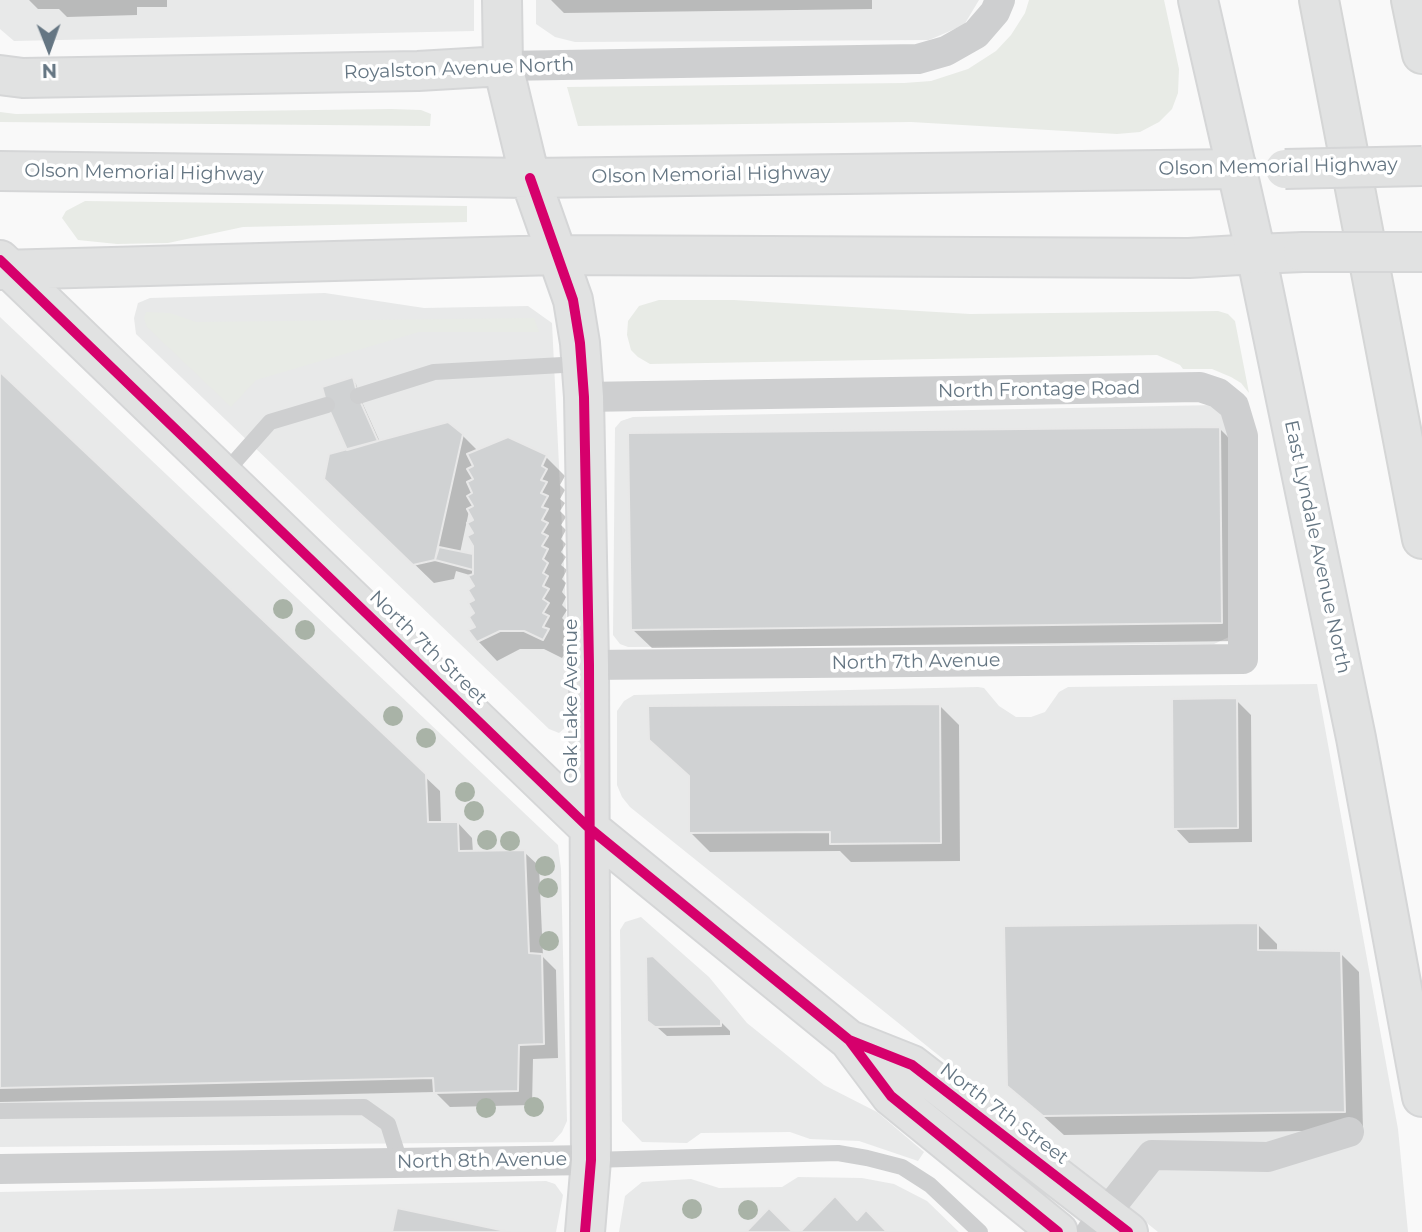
<!DOCTYPE html>
<style>
body{margin:0}
#map{position:relative;width:1422px;height:1232px;overflow:hidden;background:#f9f9f9;font-family:Montserrat,sans-serif}
canvas{display:block}
.north{position:absolute;left:14px;top:14px;width:70px;height:70px;-webkit-text-stroke:5px #fff;paint-order:stroke;rotate:179deg;font-size:19px;font-weight:700;line-height:28px;text-align:center;color:#657683}
.north::after{content:'';display:block;margin:auto;width:24px;height:32px;background:#657683;clip-path:polygon(50% 0,100% 100%,50% 72%,0 100%)}
</style>
<div id="map">
<canvas width="1422" height="1232"></canvas>
<div class="north">N</div>
</div>
<script>
const context = document.querySelector('canvas').getContext('2d');
context.lineJoin = 'round';
function fillPath(path, color) { context.fillStyle = color; context.fill(path, 'evenodd'); }
const shape = rows => new Path2D(rows.map(r => 'M' + r).join(''));
function strokePath(path, color, width, dash) { context.strokeStyle = color; context.lineWidth = width; context.lineCap = dash ? 'butt' : 'round'; context.setLineDash(dash || []); context.stroke(path); }
function label(font, color, halo, rows, align = 'center') {
  context.font = font + ' Montserrat,sans-serif'; context.lineWidth = 7; context.setLineDash([]); context.textBaseline = 'middle'; context.strokeStyle = halo; context.fillStyle = color; for (const [text, x, y, turn = 0] of rows) {
    context.save(); context.translate(x, y); context.rotate((+turn || 0) * Math.PI / 180); context.textAlign = isNaN(turn) ? turn : align; if (halo) context.strokeText(text, 0, 0); context.fillText(text, 0, 0); context.restore();
  }
}
fillPath(shape([
 [0,0,474,0,474,31,14,41,0,29],
 [536,0,979,0,964,25,929,40,575,42,555,37,536,24],
 [325,293,424,308,528,306,552,323,571,710,567,726,559,733,549,729,136,334,134,318,138,303,150,298],
 [0,317,558,845,561,869,567,1121,562,1132,553,1142,0,1147],
 [1215,405,1236,424,1229,637,1214,644,628,647,620,644,613,635,615,428,621,421,633,417],
 [1317,684,1398,1129,1408,1232,1158,1232,630,807,622,797,617,785,617,711,624,701,634,695,978,687,984,688,999,706,1016,717,1031,717,1045,712,1059,692,1068,687],
 [641,917,709,977,747,1023,824,1085,877,1112,924,1152,918,1161,859,1141,810,1139,790,1132,701,1133,687,1143,642,1142,622,1121,620,930,625,922],
 [798,1177,862,1178,894,1184,927,1201,959,1232,619,1232,625,1196,642,1182,691,1179,719,1188,782,1187],
 [546,1181,555,1184,563,1195,556,1232,0,1232,0,1192]
]), '#e8e9e9');
fillPath(shape([
 [1029,0,1164,0,1179,69,1178,93,1172,109,1159,122,1140,132,1117,134,911,122,578,126,567,87,904,83,931,81,968,69,996,51,1011,35,1025,13],
 [391,109,421,110,431,114,430,126,0,122,0,112,16,114],
 [85,201,467,206,467,222,243,227,168,243,117,244,78,240,62,218,66,211],
 [659,300,734,300,970,314,1218,311,1228,314,1235,321,1249,393,1241,383,1231,377,1212,369,1183,369,1180,365,1157,355,650,364,638,357,631,350,627,335,628,321,639,306],
 [146,312,170,313,196,322,534,318,539,332,419,332,256,380,231,407,147,327,144,318]
]), '#e8ebe6');
fillPath(shape([
 [29,0,167,0,167,7,137,7,137,15,67,17,59,9,38,9],
 [551,0,872,0,872,9,564,13],
 [0,374,440,791,441,823,458,823,472,838,473,853,524,852,539,866,543,957,556,970,558,1058,533,1059,532,1105,450,1107,435,1092,0,1102],
 [352,379,356,384,362,402,380,442,462,435,478,451,546,457,565,476,560,485,565,490,560,499,565,503,560,511,566,517,561,525,566,530,561,539,566,544,561,552,566,557,561,565,567,570,562,579,566,583,562,592,566,597,562,605,567,610,562,618,567,623,563,632,567,637,562,645,567,650,562,658,544,649,520,649,497,661,478,641,477,587,473,576,456,571,454,579,434,583,346,498],
 [469,511,475,520,475,557,460,553],
 [1220,429,1239,448,1241,641,652,648,632,629],
 [1236,700,1251,715,1252,842,1189,843,1175,828],
 [940,706,959,725,960,861,851,862,840,851,710,852,691,833,691,777,650,740],
 [1258,925,1277,944,1277,952,1340,953,1359,972,1363,1130,1064,1135,1009,1085],
 [649,1020,720,1021,730,1031,730,1035,667,1036]
]), '#0003');
const building = shape([
 [0,372,426,774,428,822,458,822,459,851,525,850,529,953,542,954,544,1044,519,1045,518,1091,434,1093,433,1078,0,1088,0,372],
 [353,377,358,396,378,441,347,450,327,405,322,387,353,377],
 [448,422,463,434,435,560,413,565,324,479,329,454,448,422],
 [1220,427,1222,623,631,630,628,433,1220,427],
 [508,437,547,455,542,466,547,469,541,480,547,482,541,493,548,496,542,507,548,509,542,520,548,523,542,533,548,536,542,546,548,549,543,559,548,563,543,573,548,576,543,586,549,589,543,599,549,603,543,613,549,616,543,627,549,629,543,640,524,631,500,631,477,642,468,630,475,627,469,617,474,613,468,603,474,600,468,590,474,586,468,576,473,574,473,546,467,536,473,533,467,523,473,520,467,509,473,506,467,496,472,493,467,482,473,479,467,469,473,466,467,454,508,437],
 [439,547,473,554,473,570,435,560,439,547],
 [1237,698,1238,828,1173,829,1172,699,1237,698],
 [940,704,941,843,830,844,830,832,689,833,689,776,649,740,648,706,940,704],
 [1258,923,1258,950,1341,951,1345,1112,1043,1116,1007,1086,1004,926,1258,923],
 [653,956,721,1020,721,1026,655,1027,647,1021,646,957,653,956],
 [835,1196,857,1220,866,1210,887,1232,800,1232,835,1196],
 [397,1208,510,1232,392,1232,397,1208],
 [769,1208,793,1232,746,1232,769,1208]
]);
fillPath(building, '#d0d2d3');
strokePath(building, '#e8e8e8', 2);
const secondary = shape([
 [502,0,503,66,530,178,573,300,580,343,584,397,589,665,591,1160,585,1232],
 [0,75,23,78,418,71,503,66],
 [0,171,530,178,1238,169],
 [0,260,589,828,849,1040,891,1096,1058,1232],
 [0,270,557,255,1189,258,1256,254,1356,738,1422,1097],
 [849,1040,912,1065,1128,1232]
]);
const primary = shape([
 [1198,0,1256,254,1303,252]
]);
const highway = shape([
 [1319,0,1422,539],
 [1411,0,1422,54]
]);
strokePath(secondary, '#d5d6d7', 42);
strokePath(primary, '#d5d6d7', 42);
strokePath(highway, '#d5d6d6', 42);
strokePath(shape([
 [358,396,434,372,581,364],
 [223,475,270,422,327,405],
 [0,1111,364,1107,388,1124,400,1162],
 [591,1160,838,1153,867,1158,902,1167,930,1185,980,1232]
]), '#cecfd0', 16);
strokePath(shape([
 [503,66,918,59,946,51,976,34,995,12,1000,0],
 [584,397,1200,387,1218,393,1234,406,1243,436,1243,659,589,665],
 [0,1169,591,1160],
 [1091,1232,1152,1155,1268,1157,1349,1132]
]), '#cecfd0', 30);
strokePath(secondary, '#e1e2e2', 38);
strokePath(primary, '#e1e2e2', 38);
strokePath(highway, '#e1e2e2', 38);
const primaryBridge = shape([
 [1285,169,1422,166],
 [1303,252,1422,252]
]);
strokePath(primaryBridge, '#d5d6d7', 42, []);
strokePath(primaryBridge, '#e1e2e2', 38);
strokePath(shape([
 [530,178,573,300,580,343,584,397,589,665,591,1160,585,1232],
 [0,260,589,828,849,1040,891,1096,1058,1232],
 [849,1040,912,1065,1128,1232]
]), '#d6006c', 10);
context.fillStyle = '#a9b3a7';
for (const [x, y] of [
 [283,609],
 [305,630],
 [393,716],
 [426,738],
 [465,792],
 [474,811],
 [487,840],
 [510,841],
 [545,866],
 [548,888],
 [549,941],
 [534,1107],
 [486,1108],
 [692,1209],
 [748,1210]
]) { context.beginPath(); context.arc(x, y, 10, 0, 2 * Math.PI); context.fill(); }
label('19px', '#657683', '#fff', [
 ["Royalston Avenue North",459,69,-2],
 ["Olson Memorial Highway",1278,167,-1],
 ["Olson Memorial Highway",144,173,1],
 ["Olson Memorial Highway",711,175,-1],
 ["North Frontage Road",1039,390,-1],
 ["East Lyndale Avenue North",1317,547,78],
 ["North 7th Street",428,648,44],
 ["North 7th Avenue",916,662,-1],
 ["Oak Lake Avenue",571,701,-90],
 ["North 7th Street",1004,1114,37],
 ["North 8th Avenue",482,1161,-1]
]);
</script>
